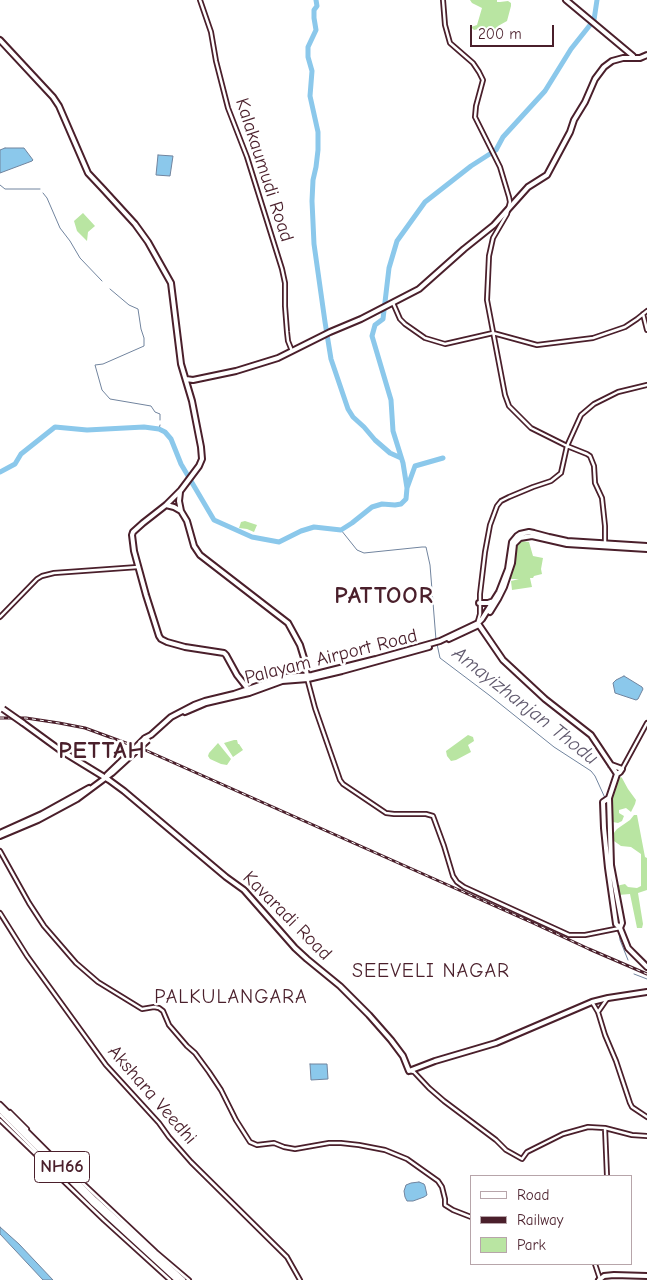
<!DOCTYPE html>
<style>
body{margin:0}
#map{position:relative;width:647px;height:1280px;overflow:hidden;background:#fff;font-family:"Comic Neue",sans-serif}
canvas{display:block}
.legend{position:absolute;left:470px;top:1175px;width:162px;height:90px;box-sizing:border-box;background:#fff;border:1px solid #b7a5aa;margin:0;padding:6px 9px;list-style:none;font-size:15px;color:#4a1f2b}
.legend li{display:flex;align-items:center;gap:10px;height:25px}
.legend b{width:25px;border:1px solid #b7a5aa}
.scale{position:absolute;left:470px;top:25px;width:84px;height:22px;box-sizing:border-box;border:2px solid #4a1f2b;border-top:0;padding-left:6px;font-size:15px;line-height:18px;white-space:nowrap;color:#4a1f2b;-webkit-text-stroke:4px #fff;paint-order:stroke}
</style>
<div id="map">
<canvas width="647" height="1280"></canvas>
<ul class="legend">
<li><b style="height:6px;background:#fff"></b>Road</li>
<li><b style="height:6px;background:#4a1f2b"></b>Railway</li>
<li><b style="height:14px;background:#b9e5a2"></b>Park</li>
</ul>
<div class="scale">200 m</div>
</div>
<script>
const context = document.querySelector('canvas').getContext('2d');
context.lineJoin = 'round';
function fillPath(path, color) { context.fillStyle = color; context.fill(path, 'evenodd'); }
const shape = rows => new Path2D(rows.map(r => 'M' + r).join(''));
function strokePath(path, color, width, dash) { context.strokeStyle = color; context.lineWidth = width; context.lineCap = dash ? 'butt' : 'round'; context.setLineDash(dash || []); context.stroke(path); }
function label(font, color, halo, rows, align = 'center') {
  context.font = font + ' "Comic Neue",sans-serif'; context.lineWidth = 5; context.setLineDash([]); context.textBaseline = 'middle'; context.strokeStyle = halo; context.fillStyle = color; for (const [text, x, y, turn = 0] of rows) {
    context.save(); context.translate(x, y); context.rotate((+turn || 0) * Math.PI / 180); context.textAlign = isNaN(turn) ? turn : align; if (halo) context.strokeText(text, 0, 0); context.fillText(text, 0, 0); context.restore();
  }
}
fillPath(shape([
 [470,0,497,0,497,2,500,2,508,1,511,3,511,6,507,21,498,26,498,29,495,30,483,28,474,30,471,27,477,25,482,8,472,3],
 [83,213,95,226,88,232,87,241,77,231,74,221],
 [245,521,257,525,254,532,247,529,239,528,241,522],
 [519,541,529,542,533,556,543,558,541,569,542,574,534,576,533,578,530,578,532,587,512,590,511,581,519,579,510,579,515,563,516,545],
 [468,735,473,737,474,741,468,745,471,752,456,760,451,761,447,756,446,751],
 [234,740,237,740,238,744,239,744,243,750,233,757,224,743],
 [218,743,231,759,227,765,221,764,210,759,208,756,209,753],
 [621,777,622,778,628,789,636,800,635,804,631,812,626,808,619,810,619,813,624,816,622,821,618,823,613,822,610,799,617,779],
 [634,815,637,815,645,857,647,858,647,890,638,893,643,924,642,928,637,928,630,894,618,895,616,886,625,884,628,887,637,888,641,886,641,854,631,847,621,846,614,841,613,834,617,829,630,820]
]), '#b9e5a2');
const water = shape([
 [5,148,24,148,33,160,32,161,0,173,0,150,5,148],
 [158,155,173,156,170,176,156,175,158,155],
 [624,676,642,687,643,689,638,699,636,700,615,693,613,683,616,680,624,676],
 [310,1064,327,1064,328,1079,311,1080,310,1064],
 [419,1182,424,1184,425,1186,427,1195,424,1197,413,1201,407,1201,405,1197,404,1191,406,1185,411,1183,419,1182],
 [0,1227,19,1244,53,1280,43,1280,0,1234,0,1227]
]);
fillPath(water, '#8bc8eb');
strokePath(water, '#71849e', 1);
strokePath(shape([
 [0,185,5,189,40,189],
 [43,193,47,198,60,228,70,241,80,258,102,281],
 [110,289,129,305,138,309,141,329,144,338,144,346,103,364,95,365,102,390,110,399,151,406,155,412,160,414,160,420],
 [159,429,160,425],
 [341,530,357,550,364,553,422,547,426,547,430,565,436,640],
 [437,644,440,658,489,695,554,747,591,771,595,776,605,798],
 [619,931,620,940,628,960],
 [634,974,647,979]
]), '#71849e', 1);
strokePath(shape([
 [316,0,317,6,314,10,314,18,316,30,308,47,308,57,312,71,310,96,318,132,318,150,316,167,313,180,312,201,314,244,325,322,331,359,348,409,353,417,364,427,375,440,390,453,401,458],
 [0,472,15,464,21,454,55,427,87,430,144,427,159,429,165,432,171,439,181,464,214,520,252,537,279,542,301,531,314,527,341,530,352,523,372,507,382,504,395,505,401,504,406,499,407,488,415,466,443,458],
 [407,488,403,463,393,431,391,400,372,336,375,325,383,319,389,268,397,241,425,202,471,166,496,150,503,137,545,91,571,49,594,20,597,0]
]), '#8bc8eb', 5);
const minor = shape([
 [200,0,211,32,216,61,228,108,247,157,282,269,285,283,285,306,287,332,288,341,292,351],
 [443,0,445,25,450,43,473,63,479,72,483,80,476,106,475,117,500,167,509,197,510,202,507,214,493,238,489,256,487,300,505,395,509,406,531,428,567,446,587,454,590,456,594,466,595,483,602,498,605,526,605,545],
 [393,303,400,319,405,324,425,338,445,344,493,333,537,345,593,338,625,327,637,319,647,311],
 [643,314,647,330],
 [0,617,37,579,42,576,54,573,138,567],
 [478,621,480,614,480,594,485,552,490,525,497,506,501,501,509,497,533,487,551,481,561,473,567,446,581,415,594,404,618,392,647,385],
 [307,678,315,708,340,780,343,784,386,813,394,814,426,814,433,816,444,846,453,876,457,882,464,887,569,935,585,935,620,928],
 [622,769,647,723],
 [0,851,29,903,44,926,76,963,98,982,142,1009,154,1007,159,1008,163,1011,169,1025,187,1046,195,1053,209,1072,221,1090,236,1120,250,1142,257,1145,274,1143,284,1147,295,1149,329,1143,341,1143,359,1145,385,1150,407,1159,438,1181,442,1187,445,1199,445,1205,453,1210,471,1217],
 [0,913,27,956,106,1065,159,1123,169,1137,191,1162,287,1257,300,1280],
 [592,1002,598,1012,605,1035,616,1061,630,1103,632,1107,647,1117],
 [598,1012,607,999],
 [410,1071,414,1072,429,1088,444,1101,496,1140,506,1150,522,1159,527,1152,563,1134,588,1127,605,1128,632,1135,647,1136],
 [10,1112,27,1129],
 [0,1115,54,1169,54,1173],
 [0,1120,104,1220,170,1280],
 [605,1128,607,1176],
 [56,1158,156,1252,189,1280],
 [595,1264,600,1279]
]);
const major = shape([
 [566,0,633,56],
 [0,40,53,97,59,106,88,173,103,189,135,224,148,242,171,283,181,364,192,401,201,447,202,459,199,466,181,490,166,505,143,523,133,532,132,535,134,551,146,595,159,636,161,639,167,642,185,647,224,653,226,655,237,675,248,689,249,693],
 [186,379,193,380,236,371,278,358,330,332,361,319,419,289,464,249,494,225,528,187,547,175,570,132,574,120,585,102,595,79,604,67,612,61,623,58,640,58,647,55],
 [180,492,179,501,181,511],
 [166,505,174,507,181,511,187,521,194,546,200,555,288,623,300,645,304,658,307,676],
 [479,603,488,603,494,601],
 [490,612,498,599,504,587,512,563,514,544,520,538,532,536,567,544,647,549],
 [479,625,503,660,545,699,591,735,617,774],
 [449,639,479,625],
 [185,712,206,703,249,693,282,681,308,679,342,671,429,647],
 [23,723,60,750,109,780,124,791,226,877,244,890,295,948,307,959,340,986,369,1015,391,1040,403,1056,409,1071,435,1061,496,1043,592,1002,608,998,647,992],
 [145,738,151,735,171,717,194,705,205,701,234,694,283,677,312,675,376,659,440,641,478,623,482,619,499,592,508,569,512,542,517,536,520,534,529,532,534,533,549,537,567,541,647,546],
 [611,765,622,769,620,772,617,774,609,798,611,865,622,923,620,928],
 [107,775,134,749],
 [609,798,603,802,604,828,608,868,616,924,620,928,628,948,647,967],
 [0,833,42,814,89,788],
 [0,836,38,820,77,799,112,773,136,751],
 [599,1280,604,1276,614,1275,647,1276]
]);
const highway = shape([
 [0,1105,95,1200,183,1280],
 [0,1110,92,1202,177,1280]
]);
strokePath(minor, '#4a1f2b', 6);
strokePath(major, '#4a1f2b', 8);
strokePath(highway, '#4a1f2b', 8);
strokePath(minor, '#fff', 2.5);
strokePath(major, '#fff', 4);
strokePath(highway, '#fff', 4.5);
const rail = shape([
 [0,718,26,718,59,723,85,728,145,750,533,923,589,949,647,974]
]);
strokePath(rail, '#4a1f2b', 3);
strokePath(rail, '#fff', 1, [4]);
const majorBridge = shape([
 [3,709,23,723],
 [134,749,145,738],
 [136,751,148,740]
]);
strokePath(majorBridge, '#4a1f2b', 8, []);
strokePath(majorBridge, '#fff', 4);
for (const [x, y, w] of [
 [62,1167,55]
]) { const box = new Path2D(); box.roundRect(x - w / 2, y - 15.5, w, 31, 4); context.fillStyle = '#fff'; context.fill(box); strokePath(box, '#4a1f2b', 1); }
label('bold 18px', '#4a1f2b', null, [
 ["NH66",62,1167]
]);
label('19px', '#4a1f2b', '#fff', [
 ["Kalakaumudi Road",264,170,72],
 ["Palayam Airport Road",331,657,-14],
 ["Kavaradi Road",287,916,45],
 ["Akshara Veedhi",152,1095,49]
]);
label('italic 20px', '#615a6e', '#fff', [
 ["Amayizhanjan Thodu",525,706,38]
]);
context.letterSpacing = '1px';
label('20px', '#4a1f2b', '#fff', [
 ["SEEVELI NAGAR",431,971],
 ["PALKULANGARA",231,997]
]);
context.letterSpacing = '0px';
context.letterSpacing = '1px';
label('bold 24px', '#4a1f2b', '#fff', [
 ["PATTOOR",384,596],
 ["PETTAH",102,751]
]);
context.letterSpacing = '0px';
</script>
